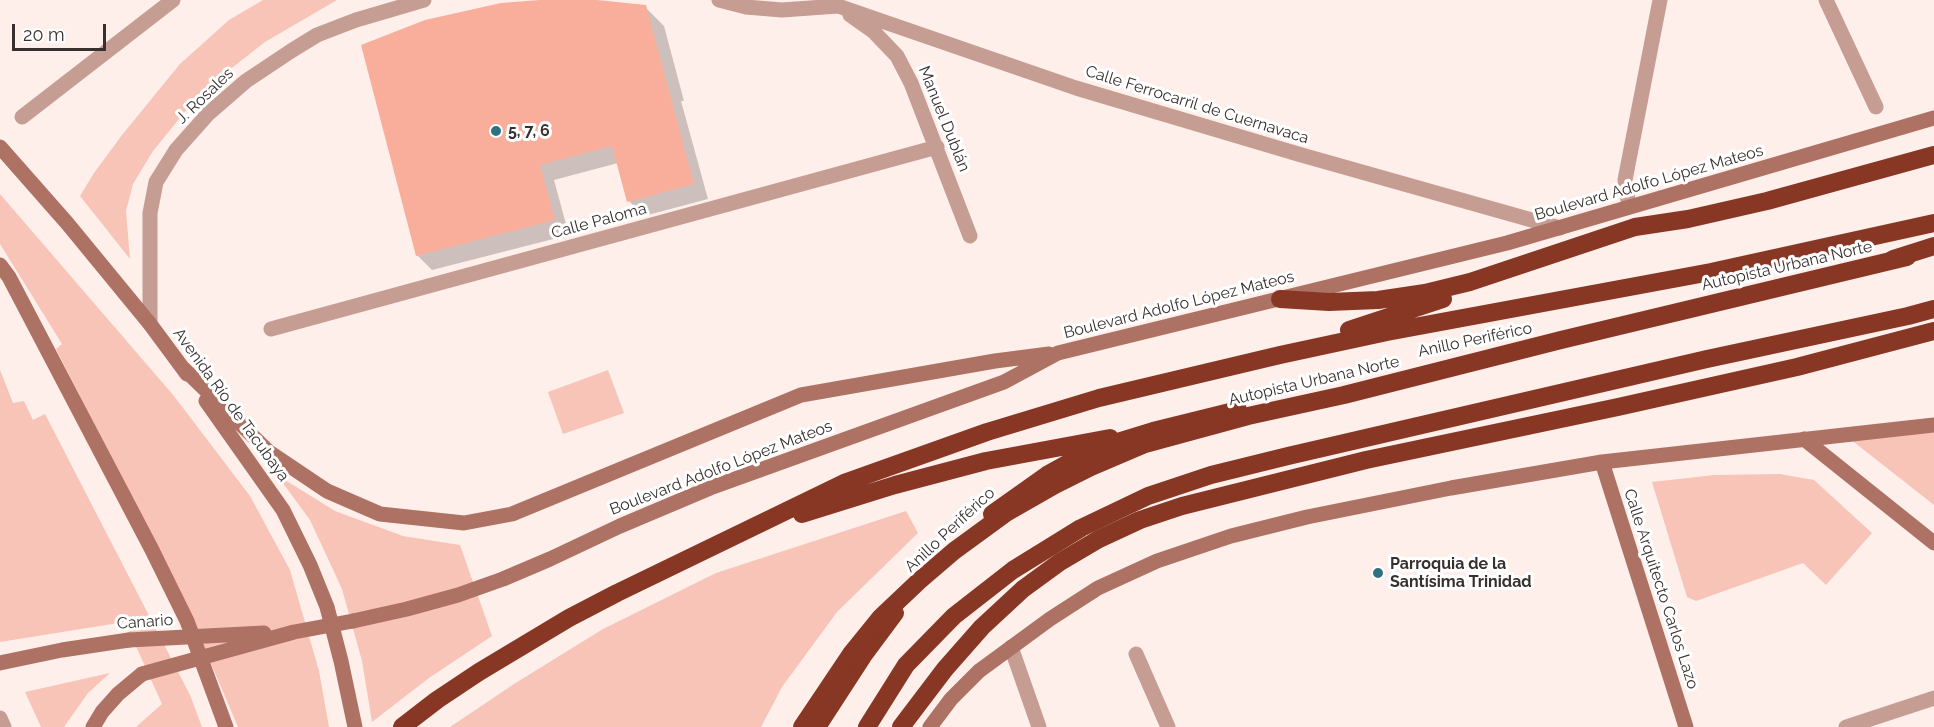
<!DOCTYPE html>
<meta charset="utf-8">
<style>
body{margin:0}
#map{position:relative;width:1934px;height:727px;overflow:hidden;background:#ffefeb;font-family:Raleway,sans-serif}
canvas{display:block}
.scale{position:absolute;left:12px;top:24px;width:94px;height:27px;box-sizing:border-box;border:3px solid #38302f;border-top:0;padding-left:8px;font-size:18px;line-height:21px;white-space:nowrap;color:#38302f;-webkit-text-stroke:4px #fff;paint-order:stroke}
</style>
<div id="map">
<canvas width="1934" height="727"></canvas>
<div class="scale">20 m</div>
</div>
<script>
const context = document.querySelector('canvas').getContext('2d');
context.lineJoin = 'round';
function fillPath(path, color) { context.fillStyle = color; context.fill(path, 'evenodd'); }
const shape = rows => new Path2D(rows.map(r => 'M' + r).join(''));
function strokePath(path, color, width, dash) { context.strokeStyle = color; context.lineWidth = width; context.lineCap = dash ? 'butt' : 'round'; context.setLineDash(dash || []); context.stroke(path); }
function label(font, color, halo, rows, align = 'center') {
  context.font = font + ' Raleway,sans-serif'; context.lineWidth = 6; context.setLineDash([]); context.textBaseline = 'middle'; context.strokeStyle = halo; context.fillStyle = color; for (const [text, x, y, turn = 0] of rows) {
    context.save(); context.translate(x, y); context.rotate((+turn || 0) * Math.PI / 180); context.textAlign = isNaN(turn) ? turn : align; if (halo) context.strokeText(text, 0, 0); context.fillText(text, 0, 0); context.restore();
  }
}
fillPath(shape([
 [263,0,337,0,265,42,201,92,153,151,133,184,126,211,130,259,80,196,94,173,122,135,180,64,229,20],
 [0,194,174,396,250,496,290,570,319,671,329,727,238,727,184,600,56,349,62,344,0,244],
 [0,370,13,403,24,401,33,420,45,414,190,695,202,727,136,727,162,704,125,622,0,642],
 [608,370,624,413,563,434,548,392],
 [1934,432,1934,505,1850,439],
 [1780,474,1814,480,1872,533,1826,585,1803,563,1696,601,1687,597,1652,482,1714,475],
 [277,475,335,511,403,536,460,545,492,636,429,678,372,722,362,661,342,589,310,520],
 [906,511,918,533,837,612,782,687,761,727,450,727,514,684,603,629,716,573],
 [110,673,88,693,64,727,41,727,25,692]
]), '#f7c4b7');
fillPath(shape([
 [562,0,583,0,645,7,664,26,684,101,681,101,708,199,644,216,629,201,618,163,554,180,569,235,432,270,417,255]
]), '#0003');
fillPath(shape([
 [540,0,597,0,646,5,694,184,627,202,612,146,540,165,555,220,416,256,361,45,425,20,501,3]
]), '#f8ae9b');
strokePath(shape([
 [1826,0,1876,107],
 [1629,207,1625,180,1660,0],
 [1011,647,1039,727]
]), '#c69d92', 15);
strokePath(shape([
 [719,0,746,7,782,10,838,6],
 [829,0,838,6,1076,88,1298,154,1560,228],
 [850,15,874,32,897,56,911,83,970,236],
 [22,117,173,0],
 [150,324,150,213,156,182,176,150,208,114,246,81,291,51,317,35,356,20,424,0],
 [271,329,937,147],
 [1136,654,1168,727],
 [0,718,4,727],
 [1846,727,1934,698]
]), '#c69d92', 15);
strokePath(shape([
 [0,147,67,223,150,324,187,374],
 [0,265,9,277,151,548,187,621,226,727],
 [183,368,269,452,327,491,380,514,464,523,512,514,801,395,995,361,1049,354],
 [206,401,283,510,310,565,327,607,341,661,355,727],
 [1804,439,1934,543],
 [1602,462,1686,727],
 [353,621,407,609,458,595,503,579,550,559,620,526,710,488,1004,382,1058,353,1507,243,1934,118],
 [0,663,62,650,129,640],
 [93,727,102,712,118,694,142,674],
 [930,727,951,699,979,671,1050,619,1098,588,1157,561,1231,536,1307,517,1451,488,1602,462,1934,425]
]), '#ad7264', 15);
strokePath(shape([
 [1893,259,1934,246],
 [1280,299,1329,302,1378,300,1425,293,1470,282,1635,227,1688,219,1767,201,1934,155],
 [1349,330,1443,299],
 [802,514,895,485,986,461,1110,438],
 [992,514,1047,475,1076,459,1114,443,1153,431,1238,410],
 [402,727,437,700,479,672,569,618,617,593,844,483,987,432,1099,398,1280,355,1387,332,1711,272,1934,223],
 [817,727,863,656,895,613],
 [901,727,945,669,982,627,1023,589,1060,562,1099,539,1140,520,1182,506,1366,460,1618,407,1797,367,1934,331]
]), '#883725', 18);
strokePath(shape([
 [129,640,264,633],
 [142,674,294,632,353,621]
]), '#ad7264', 15);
strokePath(shape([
 [802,727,851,654,881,617,919,581,954,551,1006,513,1055,485,1091,467,1145,444,1248,416,1344,395,1561,340,1907,257],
 [867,727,906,665,954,616,1013,570,1081,528,1148,496,1211,475,1288,456,1707,359,1908,316,1934,309]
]), '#883725', 18);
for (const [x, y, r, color] of [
 [496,131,6,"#2e7281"],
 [1378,573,6,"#2e7281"]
]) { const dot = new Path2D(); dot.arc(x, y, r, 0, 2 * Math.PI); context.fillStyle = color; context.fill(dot); strokePath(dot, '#fff', 2); }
label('16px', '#38302f', '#fff', [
 ["J. Rosales",205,96,-44],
 ["Calle Ferrocarril de Cuernavaca",1197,105,17],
 ["Manuel Dublán",944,119,68],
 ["Boulevard Adolfo López Mateos",1649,183,-16],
 ["Calle Paloma",599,221,-15],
 ["Autopista Urbana Norte",1787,266,-13],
 ["Boulevard Adolfo López Mateos",1179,305,-14],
 ["Anillo Periférico",1475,340,-12],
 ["Autopista Urbana Norte",1314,381,-13],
 ["Avenida Río de Tacubaya",231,405,54],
 ["Boulevard Adolfo López Mateos",721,468,-21],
 ["Anillo Periférico",950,530,-43],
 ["Calle Arquitecto Carlos Lazo",1661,589,72],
 ["Canario",145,622,-4]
]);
label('bold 16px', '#38302f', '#fff', [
 ["5, 7, 6",508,131],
 ["Parroquia de la",1390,564],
 ["Santísima Trinidad",1390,582]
], 'left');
</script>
